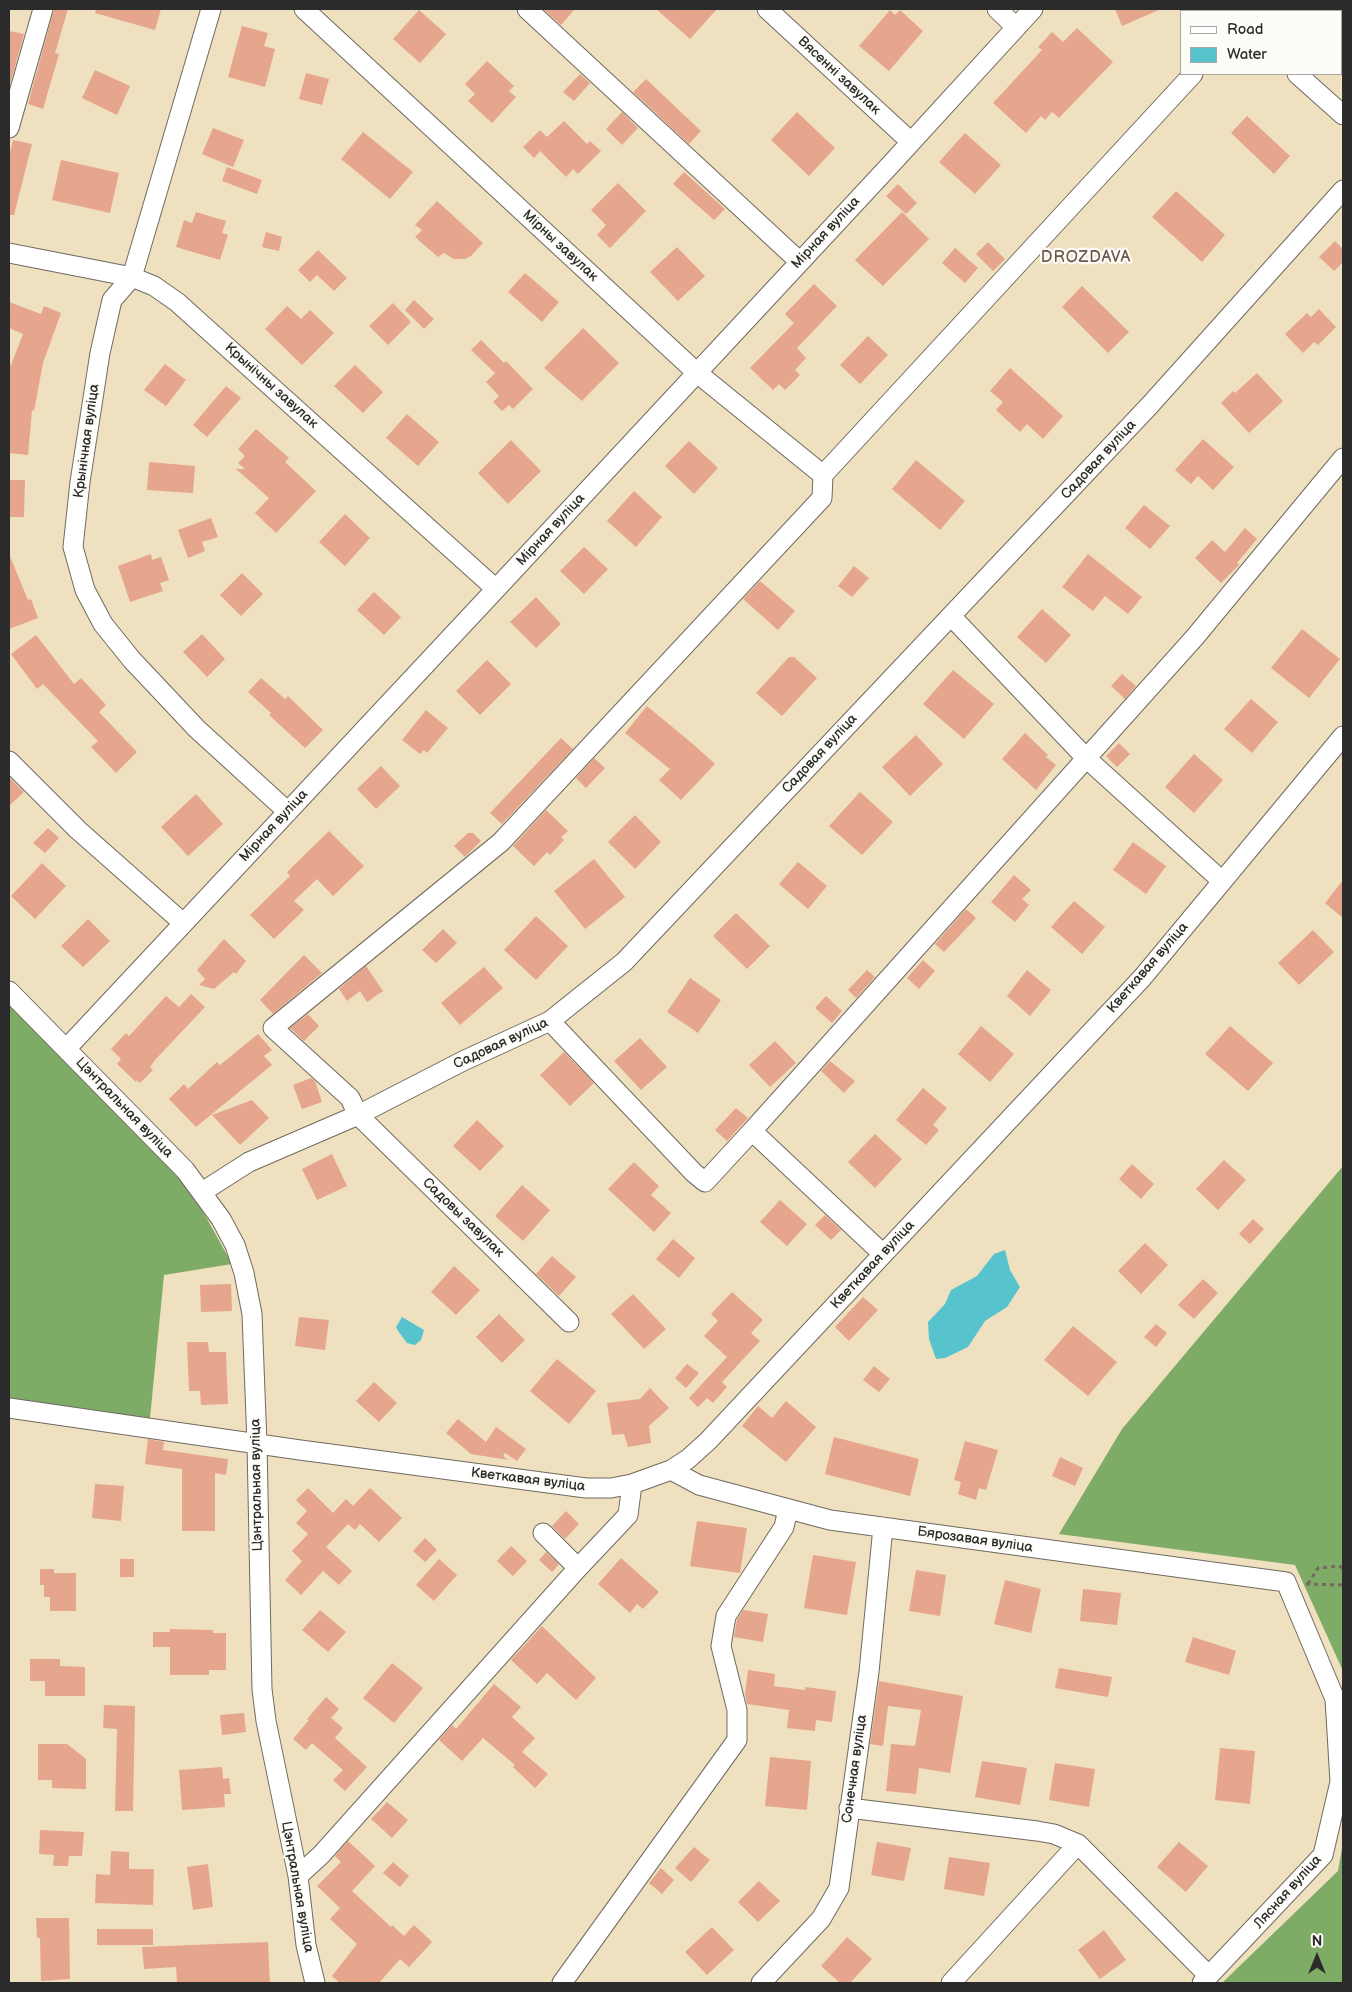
<!DOCTYPE html>
<meta charset="utf-8">
<style>
body{margin:0}
#map{position:relative;width:1352px;height:1992px;overflow:hidden;background:#efe0bf;font-family:"Balsamiq Sans",sans-serif}
canvas{display:block}
.frame{position:absolute;inset:0;border:10px solid #2b2b2b;pointer-events:none}
.legend{position:absolute;left:1180px;top:10px;width:162px;height:65px;box-sizing:border-box;background:#fdfcf7;border:1px solid #a9a8a5;margin:0;padding:6px 9px;list-style:none;font-size:15px;color:#2b2b2b}
.legend li{display:flex;align-items:center;gap:10px;height:25px}
.legend b{width:25px;border:1px solid #a9a8a5}
.north{position:absolute;left:1292px;top:1932px;width:50px;height:50px;-webkit-text-stroke:4px #fdfcf7;paint-order:stroke;rotate:0deg;font-size:14px;font-weight:700;line-height:20px;text-align:center;color:#2b2b2b}
.north::after{content:'';display:block;margin:auto;width:18px;height:22px;background:#2b2b2b;clip-path:polygon(50% 0,100% 100%,50% 72%,0 100%)}
</style>
<div id="map">
<canvas width="1352" height="1992"></canvas>
<div class="frame"></div>
<ul class="legend">
<li><b style="height:6px;background:#fff"></b>Road</li>
<li><b style="height:14px;background:#57c4cd"></b>Water</li>
</ul>
<div class="north">N</div>
</div>
<script>
const context = document.querySelector('canvas').getContext('2d');
context.lineJoin = 'round';
function fillPath(path, color) { context.fillStyle = color; context.fill(path, 'evenodd'); }
const shape = rows => new Path2D(rows.map(r => 'M' + r).join(''));
function strokePath(path, color, width, dash) { context.strokeStyle = color; context.lineWidth = width; context.lineCap = dash ? 'butt' : 'round'; context.setLineDash(dash || []); context.stroke(path); }
function label(font, color, halo, rows, align = 'center') {
  context.font = font + ' "Balsamiq Sans",sans-serif'; context.lineWidth = 4.5; context.setLineDash([]); context.textBaseline = 'middle'; context.strokeStyle = halo; context.fillStyle = color; for (const [text, x, y, turn = 0] of rows) {
    context.save(); context.translate(x, y); context.rotate((+turn || 0) * Math.PI / 180); context.textAlign = isNaN(turn) ? turn : align; if (halo) context.strokeText(text, 0, 0); context.fillText(text, 0, 0); context.restore();
  }
}
fillPath(shape([
 [9,1003,190,1188,232,1264,164,1275,150,1418,9,1406],
 [1343,1166,1343,1671,1295,1565,1059,1534,1122,1429],
 [1343,1842,1343,1983,1222,1983,1338,1871]
]), '#7eac66');
fillPath(shape([
 [1005,1250,1010,1270,1020,1287,1007,1307,985,1321,968,1347,945,1358,936,1359,929,1339,928,1322,945,1304,951,1290,977,1276,994,1254],
 [402,1317,424,1330,421,1340,415,1345,407,1343,398,1331,396,1327]
]), '#57c4cd');
fillPath(shape([
 [54,9,68,9,55,53,59,54,43,109,28,104],
 [96,9,161,9,155,30,95,13],
 [543,9,575,9,561,25],
 [656,9,717,9,690,39],
 [1115,9,1161,9,1122,26],
 [419,10,446,34,420,63,393,39],
 [890,10,895,15,900,10,923,31,889,71,859,46],
 [242,26,268,33,264,46,275,49,265,87,228,77],
 [1077,28,1113,62,1059,118,1052,112,1045,120,1041,116,1026,133,993,103,1042,50,1038,47,1052,32,1063,42],
 [9,31,24,34,9,88],
 [487,61,514,86,509,91,516,97,492,123,468,101,475,94,465,84],
 [95,70,130,86,117,115,82,98],
 [306,73,329,79,322,105,299,99],
 [580,74,590,83,574,101,563,92],
 [646,79,701,131,689,144,633,92],
 [622,112,638,128,622,145,606,129],
 [797,112,835,148,809,176,771,140],
 [1247,116,1290,156,1274,174,1231,133],
 [564,121,587,144,590,141,601,151,578,174,573,169,566,177,540,151,534,158,523,147,540,130,547,137],
 [213,128,244,140,233,167,202,154],
 [363,132,413,172,390,199,341,159],
 [965,133,1001,165,975,194,939,162],
 [13,140,32,144,14,215,9,215,9,156],
 [61,160,119,173,110,213,52,200],
 [227,167,262,180,257,194,222,181],
 [684,172,725,209,714,220,673,184],
 [618,183,646,211,610,248,597,235,606,225,591,210],
 [898,184,917,203,906,214,886,196],
 [1176,191,1225,235,1202,262,1152,217],
 [437,201,483,243,471,256,465,259,454,259,444,253,438,257,415,237,422,230,415,225],
 [196,212,226,221,222,233,228,235,220,260,176,247,184,220,192,223],
 [902,212,929,239,883,286,855,260],
 [266,232,282,237,279,251,262,247],
 [1335,241,1343,249,1343,262,1334,271,1319,257],
 [988,242,1005,259,993,271,976,254],
 [677,247,705,276,678,301,650,272],
 [955,248,978,268,965,283,942,263],
 [318,250,347,278,334,291,317,275,310,282,298,270],
 [525,273,559,302,542,322,508,292],
 [814,284,837,306,797,348,806,358,795,370,800,375,785,390,779,384,773,390,750,368,794,323,785,314],
 [1082,286,1129,332,1108,353,1062,307],
 [414,300,434,319,424,329,405,310],
 [9,302,41,314,44,306,61,313,43,363,34,411,32,410,28,455,9,453,9,364,11,365,23,334,9,328],
 [393,303,411,322,388,345,369,326],
 [287,306,301,319,310,310,334,333,302,365,265,329],
 [1319,309,1336,327,1318,345,1314,342,1303,353,1285,334,1307,313,1311,317],
 [583,328,619,363,582,401,544,368],
 [868,336,888,355,860,384,840,365],
 [481,340,504,363,506,361,533,389,513,409,509,405,502,411,493,402,499,396,486,382,495,373,471,350],
 [165,364,186,380,166,406,144,390],
 [355,365,383,392,363,413,334,386],
 [1010,368,1063,416,1043,439,1027,424,1020,432,996,410,1003,402,990,391],
 [1257,373,1283,401,1249,433,1221,403,1233,391,1235,393],
 [226,386,241,398,207,437,193,425],
 [407,414,439,442,418,466,386,438],
 [256,429,289,458,285,462,316,491,276,533,255,513,269,498,236,469,245,469,238,463,245,456,238,449],
 [1203,439,1234,467,1213,490,1198,476,1191,484,1175,470],
 [511,440,541,471,508,504,478,473],
 [689,441,718,468,694,494,665,466],
 [916,460,965,501,940,530,892,489],
 [149,462,195,466,193,493,147,490],
 [9,480,25,480,24,517,9,517],
 [634,491,662,517,636,547,607,521],
 [1144,505,1170,526,1150,549,1125,528],
 [345,514,370,538,345,566,319,542],
 [211,518,218,537,202,542,205,551,188,558,178,530],
 [1245,528,1257,539,1237,563,1239,565,1221,583,1195,558,1212,540,1225,552],
 [584,547,608,569,584,594,560,571],
 [9,554,28,600,31,599,38,618,9,629],
 [151,554,152,560,161,557,169,580,160,583,163,591,130,602,118,566],
 [1088,554,1142,597,1128,614,1105,596,1093,611,1062,587],
 [854,566,869,578,852,597,838,586],
 [242,573,263,594,241,616,220,595],
 [760,581,795,611,778,630,743,599],
 [374,592,401,617,384,635,357,610],
 [536,597,561,624,536,648,510,622],
 [1042,609,1071,635,1046,663,1017,637],
 [1302,629,1340,659,1309,698,1271,668],
 [202,634,225,659,207,677,183,652],
 [36,635,74,684,81,678,106,705,99,712,137,752,116,773,91,747,98,741,43,684,37,689,11,654],
 [789,657,794,657,817,678,782,716,756,693],
 [487,660,511,684,480,715,456,691],
 [953,670,994,704,964,739,923,704],
 [1122,674,1136,686,1125,699,1111,686],
 [261,678,285,699,288,696,323,730,305,748,269,715,271,713,248,692],
 [1251,699,1278,722,1252,753,1224,729],
 [647,706,694,745,715,764,681,800,659,780,670,769,625,733],
 [426,710,448,728,427,753,424,750,420,754,402,740],
 [1025,733,1048,755,1046,757,1056,765,1036,790,1002,759],
 [916,735,943,764,910,796,882,767],
 [561,738,573,749,502,824,490,813],
 [1119,743,1130,754,1117,767,1106,756],
 [1194,754,1223,780,1194,813,1165,787],
 [594,758,605,768,586,788,576,778],
 [381,766,400,786,376,809,357,789],
 [9,777,24,792,9,806],
 [860,792,893,822,862,855,829,826],
 [196,794,223,824,188,856,161,827],
 [546,810,568,831,561,837,564,840,550,855,547,852,534,866,513,846],
 [635,815,661,842,635,869,608,842],
 [48,828,59,838,45,853,33,843],
 [329,831,364,866,333,896,317,879,294,901,304,910,274,939,250,915,290,876,287,872],
 [468,833,473,833,481,841,465,857,454,846],
 [1133,842,1166,866,1146,894,1113,870],
 [594,859,625,897,585,929,554,891],
 [798,862,827,886,808,909,779,884],
 [42,863,66,886,35,919,11,896],
 [1014,875,1031,890,1022,899,1029,905,1015,922,991,902],
 [1343,880,1343,918,1325,903],
 [1074,901,1105,927,1082,954,1051,927],
 [966,909,976,918,944,952,935,944],
 [736,913,770,946,747,969,713,936],
 [536,916,568,946,536,980,504,950],
 [88,919,110,941,83,967,61,946],
 [443,929,457,943,436,963,422,950],
 [1313,930,1334,952,1299,985,1278,963],
 [224,939,246,961,236,974,234,972,214,989,199,985,205,979,197,970],
 [304,955,322,973,273,1014,260,1000],
 [923,960,935,971,919,989,907,978],
 [366,966,383,991,367,1002,360,991,347,1001,339,989],
 [484,967,503,988,460,1025,441,1003],
 [867,970,875,977,856,998,848,990],
 [1027,970,1051,990,1030,1016,1007,996],
 [690,978,721,1000,698,1033,667,1012],
 [191,994,205,1007,155,1060,150,1067,153,1070,140,1083,137,1080,136,1082,117,1064,121,1059,111,1049,126,1033,129,1036,166,996,179,1007],
 [826,996,842,1011,832,1023,815,1008],
 [308,1014,319,1026,304,1041,290,1028],
 [981,1026,1014,1054,990,1082,958,1054],
 [1230,1026,1273,1063,1248,1091,1205,1054],
 [258,1034,272,1050,264,1056,272,1065,196,1127,169,1099,184,1084,188,1089,217,1062,220,1065],
 [640,1038,667,1067,641,1090,614,1061],
 [775,1041,796,1063,770,1087,749,1065],
 [564,1052,594,1083,570,1106,540,1075],
 [830,1061,855,1081,844,1093,821,1071],
 [311,1078,315,1081,322,1102,302,1109,293,1085],
 [923,1088,947,1108,933,1125,939,1130,926,1145,896,1120],
 [252,1100,269,1118,240,1145,212,1115],
 [736,1108,748,1118,727,1141,715,1130],
 [477,1120,504,1146,480,1171,453,1146],
 [875,1134,902,1159,875,1188,848,1162],
 [332,1154,347,1186,317,1200,302,1169],
 [1224,1160,1246,1180,1218,1210,1196,1189],
 [634,1162,659,1186,651,1195,671,1213,654,1232,608,1189],
 [1132,1164,1154,1184,1141,1199,1119,1179],
 [522,1185,550,1210,523,1241,495,1216],
 [780,1200,807,1224,787,1246,760,1222],
 [825,1215,841,1230,831,1240,815,1225],
 [1253,1219,1264,1229,1250,1244,1239,1234],
 [673,1239,695,1258,679,1278,656,1259],
 [1145,1243,1168,1265,1141,1294,1118,1271],
 [552,1256,576,1277,559,1296,536,1274],
 [454,1266,480,1290,456,1315,431,1292],
 [1203,1279,1218,1293,1194,1319,1178,1305],
 [231,1284,232,1311,201,1312,200,1285],
 [732,1292,763,1320,751,1333,760,1341,722,1382,727,1387,713,1403,707,1398,698,1407,689,1398,727,1357,704,1336,718,1321,711,1314],
 [633,1294,666,1329,644,1349,611,1314],
 [863,1297,878,1310,849,1341,835,1327],
 [499,1314,525,1340,502,1363,476,1337],
 [299,1317,329,1320,325,1350,295,1346],
 [1156,1324,1167,1333,1156,1347,1144,1337],
 [1073,1326,1117,1362,1088,1396,1044,1360],
 [187,1342,208,1342,209,1352,226,1352,228,1404,201,1405,200,1391,189,1391],
 [557,1359,596,1391,569,1424,530,1391],
 [687,1364,699,1373,686,1388,675,1378],
 [874,1366,890,1379,879,1392,863,1380],
 [374,1382,397,1403,379,1422,356,1401],
 [650,1388,669,1408,649,1426,651,1443,628,1447,624,1434,612,1435,607,1403,640,1399],
 [786,1401,816,1427,786,1462,742,1426,758,1406,772,1418],
 [458,1419,486,1442,496,1427,526,1449,517,1461,505,1453,503,1456,508,1460,471,1454,446,1433],
 [834,1437,919,1459,910,1496,825,1474],
 [148,1439,164,1442,163,1450,228,1459,226,1475,215,1473,215,1531,182,1531,182,1469,145,1464],
 [965,1441,998,1450,986,1490,979,1488,976,1500,958,1494,961,1482,954,1480],
 [1060,1457,1083,1468,1075,1486,1052,1476],
 [95,1484,124,1486,121,1521,92,1518],
 [308,1488,333,1513,346,1499,353,1506,370,1488,402,1518,379,1542,360,1524,355,1530,348,1524,326,1547,352,1571,339,1585,323,1571,301,1595,285,1580,302,1561,292,1551,308,1534,296,1523,307,1511,296,1500],
 [566,1511,579,1524,565,1539,552,1526],
 [697,1521,747,1528,740,1573,690,1566],
 [425,1538,437,1550,425,1562,413,1551],
 [511,1546,527,1561,513,1576,497,1561],
 [546,1552,559,1564,552,1572,539,1560],
 [813,1555,856,1562,847,1615,804,1608],
 [621,1558,659,1592,643,1609,637,1604,630,1613,598,1584],
 [120,1559,134,1559,134,1577,120,1577],
 [439,1559,457,1575,434,1601,416,1585],
 [40,1569,54,1569,54,1573,76,1573,76,1611,50,1611,50,1597,44,1597,44,1585,40,1585],
 [916,1570,946,1575,940,1616,909,1611],
 [1005,1580,1041,1589,1031,1633,994,1624],
 [1083,1589,1121,1593,1117,1625,1080,1621],
 [320,1610,346,1632,328,1652,302,1630],
 [743,1610,768,1614,763,1642,734,1637,737,1620],
 [542,1626,596,1678,576,1700,547,1673,537,1684,511,1660],
 [170,1629,213,1630,213,1633,226,1633,226,1670,209,1670,209,1675,170,1675,170,1647,153,1647,153,1632,170,1632],
 [1193,1637,1236,1651,1229,1675,1185,1662],
 [30,1659,60,1659,60,1666,85,1667,85,1696,45,1696,45,1681,30,1681],
 [392,1663,423,1688,394,1723,363,1698],
 [1059,1668,1112,1677,1108,1697,1055,1688],
 [748,1670,775,1674,774,1686,805,1690,805,1687,836,1691,832,1722,816,1720,815,1731,787,1728,789,1710,747,1704,745,1694],
 [879,1681,963,1696,950,1773,919,1768,916,1794,886,1791,891,1744,915,1746,921,1710,888,1706,883,1746,870,1744],
 [494,1684,521,1707,512,1717,535,1738,522,1752,548,1774,535,1788,513,1767,515,1765,483,1738,462,1761,439,1740,452,1725,456,1729],
 [326,1697,339,1709,331,1718,343,1728,335,1738,367,1767,345,1791,333,1780,343,1770,312,1743,306,1750,293,1739,309,1720,307,1719],
 [104,1705,135,1706,133,1811,115,1811,117,1729,103,1728],
 [244,1713,246,1732,222,1735,220,1715],
 [38,1744,67,1744,86,1759,86,1789,52,1788,52,1780,38,1780],
 [1220,1748,1255,1751,1250,1804,1215,1800],
 [770,1757,811,1761,807,1810,765,1806],
 [982,1761,1027,1768,1020,1805,975,1797],
 [1055,1763,1095,1769,1089,1807,1049,1800],
 [222,1767,223,1779,229,1778,231,1794,224,1794,225,1807,182,1810,179,1770],
 [387,1802,408,1820,392,1838,371,1819],
 [40,1830,84,1832,82,1856,69,1856,68,1866,53,1866,54,1855,39,1854],
 [348,1841,375,1866,352,1891,391,1927,392,1925,404,1936,414,1925,432,1942,409,1967,400,1959,379,1983,340,1983,332,1976,357,1944,330,1919,340,1908,317,1886,341,1862,335,1856],
 [877,1842,911,1848,904,1881,871,1875],
 [1179,1842,1208,1866,1186,1892,1157,1867],
 [694,1847,710,1860,691,1882,675,1868],
 [111,1851,129,1852,129,1869,154,1869,153,1905,95,1903,96,1874,110,1875],
 [949,1857,990,1863,984,1896,944,1889],
 [393,1862,409,1876,400,1887,383,1873],
 [208,1864,213,1907,193,1910,187,1867],
 [661,1868,674,1880,662,1894,649,1883],
 [759,1881,780,1901,758,1922,738,1902],
 [36,1918,69,1918,70,1979,41,1981,40,1938,37,1938],
 [712,1927,734,1950,707,1975,685,1952],
 [97,1929,153,1929,153,1945,97,1945],
 [1104,1930,1126,1960,1100,1979,1078,1950],
 [847,1937,872,1959,850,1983,840,1983,821,1966],
 [268,1942,270,1983,177,1983,176,1967,144,1969,142,1947]
]), '#e6a68d');
const minor = shape([
 [211,9,132,277,112,300,100,353,80,482,73,547,85,590,103,624,132,660,197,729,288,812],
 [304,9,696,372,823,475],
 [527,9,800,262],
 [767,9,911,142],
 [997,9,1016,27],
 [1224,9,1227,11],
 [1270,11,1272,9],
 [1297,74,1343,115],
 [9,128,43,9],
 [9,253,132,277,154,286,177,302,496,589],
 [951,616,1086,758,1222,881],
 [9,761,78,830,182,922],
 [9,991,185,1170,221,1219,235,1245,244,1273,252,1314,257,1444,262,1689,266,1721,298,1876,306,1945,315,1983],
 [550,1021,694,1173,705,1182,752,1131,883,1254],
 [66,1049,496,589,893,162,1033,9],
 [752,1131,1195,637,1343,458],
 [202,1192,249,1162,358,1115,463,1061,550,1021,624,962,1150,405,1343,190],
 [569,1322,358,1115,350,1098,273,1028,501,842,822,498,823,475,1193,74],
 [9,1408,300,1450,586,1488,611,1488,632,1484,671,1470,688,1459,708,1441,1142,978,1343,736],
 [671,1470,699,1485,830,1520,1286,1582,1335,1699,1340,1782,1323,1855,1202,1983],
 [543,1533,578,1568],
 [849,1808,1037,1831,1054,1834,1078,1844,1209,1976],
 [298,1876,321,1855,578,1568,628,1515,632,1484],
 [562,1983,737,1740,737,1710,721,1646,726,1616,784,1527,788,1509],
 [761,1983,821,1919,839,1888,869,1672,883,1527],
 [951,1983,1078,1844]
]);
strokePath(minor, '#706a5f', 21);
strokePath(shape([
 [1306,1584,1343,1585],
 [1308,1584,1318,1568,1339,1566,1343,1568]
]), '#706a5f', 3, [4, 4]);
strokePath(minor, '#fff', 19);
label('14px', '#2b2b2b', '#fdfcf7', [
 ["Вясенні завулак",839,76,43],
 ["Мірная вуліца",826,233,-47],
 ["Мірны завулак",560,246,43],
 ["Крынічны завулак",271,386,42],
 ["Крынічная вуліца",87,441,-82],
 ["Садовая вуліца",1099,460,-47],
 ["Мірная вуліца",551,530,-47],
 ["Садовая вуліца",820,754,-47],
 ["Мірная вуліца",274,826,-47],
 ["Кветкавая вуліца",1148,968,-49],
 ["Садовая вуліца",501,1044,-25],
 ["Цэнтральная вуліца",124,1108,46],
 ["Садовы завулак",463,1218,44],
 ["Кветкавая вуліца",873,1265,-47],
 ["Кветкавая вуліца",528,1480,7],
 ["Цэнтральная вуліца",257,1485,-91],
 ["Бярозавая вуліца",975,1540,8],
 ["Сонечная вуліца",855,1769,-82],
 ["Цэнтральная вуліца",297,1887,80],
 ["Лясная вуліца",1288,1892,-48]
]);
context.letterSpacing = '1px';
label('16px', '#6c564d', '#fdfcf7', [
 ["DROZDAVA",1086,258]
]);
context.letterSpacing = '0px';
</script>
